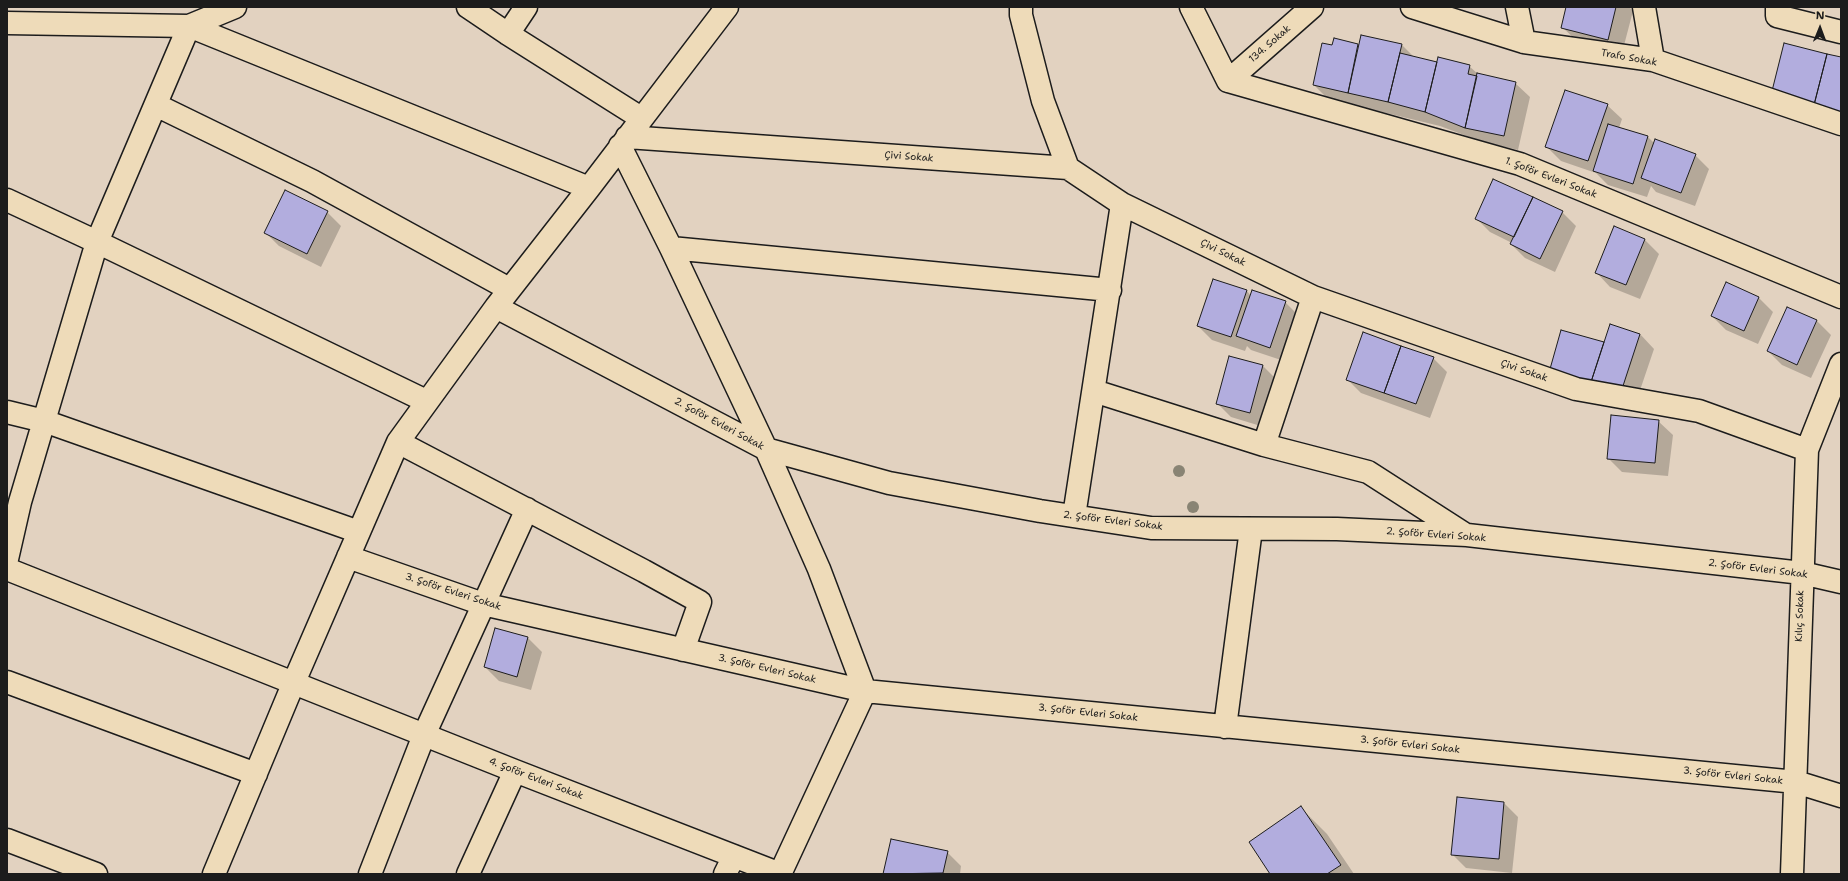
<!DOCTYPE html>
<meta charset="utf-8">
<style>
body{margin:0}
#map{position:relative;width:1848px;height:881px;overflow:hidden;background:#e2d2c0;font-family:"Shantell Sans",sans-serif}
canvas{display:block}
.frame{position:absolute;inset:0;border:8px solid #1c1c1c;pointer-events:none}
.north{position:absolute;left:1800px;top:8px;width:40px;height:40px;-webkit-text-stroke:3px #eedbb9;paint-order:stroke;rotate:1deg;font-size:11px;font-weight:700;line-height:16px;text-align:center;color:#1c1c1c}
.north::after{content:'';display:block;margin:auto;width:14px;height:18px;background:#1c1c1c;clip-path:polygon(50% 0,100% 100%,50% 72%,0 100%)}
</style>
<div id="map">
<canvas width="1848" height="881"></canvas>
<div class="frame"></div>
<div class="north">N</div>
</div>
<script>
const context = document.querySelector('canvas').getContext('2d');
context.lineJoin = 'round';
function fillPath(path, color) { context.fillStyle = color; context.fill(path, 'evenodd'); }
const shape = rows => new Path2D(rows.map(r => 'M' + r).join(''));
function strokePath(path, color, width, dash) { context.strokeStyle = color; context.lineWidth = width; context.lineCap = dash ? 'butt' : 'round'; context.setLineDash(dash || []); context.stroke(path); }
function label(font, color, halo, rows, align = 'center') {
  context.font = font + ' "Shantell Sans",sans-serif'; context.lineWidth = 4; context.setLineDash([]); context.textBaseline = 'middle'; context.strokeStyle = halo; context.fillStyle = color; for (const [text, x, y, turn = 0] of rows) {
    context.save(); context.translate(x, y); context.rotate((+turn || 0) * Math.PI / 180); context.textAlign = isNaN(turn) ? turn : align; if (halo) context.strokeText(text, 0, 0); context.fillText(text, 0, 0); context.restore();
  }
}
fillPath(shape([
 [1564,7,1629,7,1633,11,1622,53,1577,41,1562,27,1567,9],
 [1334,40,1359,45,1401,44,1414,57,1438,63,1469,66,1478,74,1515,83,1530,97,1518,150,1480,141,1440,126,1328,99,1314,85,1333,46],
 [1607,105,1622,119,1619,128,1648,137,1655,144,1695,155,1709,169,1695,206,1656,192,1651,186,1647,197,1608,185,1596,173,1561,161,1547,147],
 [327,212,341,226,321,267,279,246,265,232],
 [1562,212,1576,226,1555,272,1525,258,1511,244,1512,243,1490,232,1476,218],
 [1645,240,1659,254,1640,299,1610,287,1596,272],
 [1214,280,1247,291,1251,296,1285,302,1299,316,1284,361,1251,350,1247,346,1245,351,1212,340,1198,326],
 [1727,284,1759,298,1773,312,1758,344,1726,330,1712,316],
 [1787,308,1817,321,1831,335,1811,378,1782,365,1768,351],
 [1611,325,1640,334,1654,349,1635,405,1565,383,1562,331,1604,344],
 [1230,357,1263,366,1277,380,1264,427,1231,417,1217,403],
 [1433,358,1447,372,1430,418,1361,393,1347,379],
 [1658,421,1673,435,1668,476,1622,472,1608,458],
 [528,638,542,652,531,690,499,681,485,667],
 [1504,803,1518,817,1512,873,1466,868,1452,854],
 [1301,808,1327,834,1354,874,1272,874],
 [891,840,947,852,961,866,960,874,884,874]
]), '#0003');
const building = shape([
 [1566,7,1616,7,1608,40,1561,28,1566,7],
 [1361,35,1402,44,1388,102,1348,93,1361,35],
 [1334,38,1358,44,1348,93,1313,85,1322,43,1332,45,1334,38],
 [1784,43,1827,54,1814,105,1771,95,1784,43],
 [1400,53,1437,62,1425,112,1388,102,1400,53],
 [1827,54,1841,57,1841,112,1814,105,1827,54],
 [1438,57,1470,65,1468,74,1477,76,1465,128,1425,112,1438,57],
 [1477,73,1516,82,1504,136,1465,128,1477,73],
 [1565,90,1608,104,1588,161,1545,147,1565,90],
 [1608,124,1648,136,1633,184,1593,171,1608,124],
 [1655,139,1696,154,1681,193,1641,178,1655,139],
 [1493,179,1533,197,1514,237,1475,219,1493,179],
 [285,190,328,211,307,254,264,233,285,190],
 [1533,197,1563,211,1540,259,1510,244,1533,197],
 [1614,226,1645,239,1626,285,1595,273,1614,226],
 [1213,279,1247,290,1231,337,1197,326,1213,279],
 [1726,282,1759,297,1744,331,1711,316,1726,282],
 [1252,290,1286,301,1270,348,1236,336,1252,290],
 [1787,307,1817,320,1797,365,1767,351,1787,307],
 [1610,324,1640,334,1621,392,1591,382,1610,324],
 [1561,330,1604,342,1591,382,1550,369,1561,330],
 [1363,332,1401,346,1384,393,1346,380,1363,332],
 [1401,346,1434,357,1416,404,1384,393,1401,346],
 [1229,356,1263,365,1250,413,1216,404,1229,356],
 [1611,415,1659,420,1655,463,1607,459,1611,415],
 [495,628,528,637,517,677,484,667,495,628],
 [1457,797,1504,802,1499,859,1451,855,1457,797],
 [1301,806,1341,865,1327,874,1270,874,1249,842,1301,806],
 [891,839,948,851,943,873,883,874,891,839]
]);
fillPath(building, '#b2adde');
strokePath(building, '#1c1c1c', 1);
const minor = shape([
 [468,7,508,34],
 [526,7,508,34,641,118],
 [1021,7,1021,15,1043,101,1068,168],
 [1191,7,1228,81],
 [1412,7,1524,42,1653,60,1841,124],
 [1517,7,1524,42],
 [1644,7,1653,60],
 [1777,7,1777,16,1841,32],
 [7,23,189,26,589,188],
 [1228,81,1520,164,1841,297],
 [1228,81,1312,7],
 [156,105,312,181,509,289],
 [627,137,1068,168,1122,204,1313,297,1576,389,1699,411,1807,450],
 [620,146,671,248,766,449,819,569,865,691,780,874],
 [7,200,97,242,426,401],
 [671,248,1110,290],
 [496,307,766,449,889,483,1040,511,1151,528,1337,529,1467,535,1802,573,1841,582],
 [1094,391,1264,445,1368,472,1466,535],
 [7,412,44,421,359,532],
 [398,442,644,571,700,602,683,650],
 [1264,445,1313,297],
 [1074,516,1122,204],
 [348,557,483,604,865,691,1796,782,1841,796],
 [7,559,20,502,97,242,189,26,235,7],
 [7,569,515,771,780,874],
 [7,682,256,774],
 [1225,727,1251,529],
 [7,840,96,874],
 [214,874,294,682,398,442,496,307,589,188,727,7],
 [370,874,424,735,527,509],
 [468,874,515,771],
 [725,874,734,856],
 [1792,874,1807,450,1841,364]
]);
strokePath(minor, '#1c1c1c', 25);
strokePath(minor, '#eedbb9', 22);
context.fillStyle = '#898474';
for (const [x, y] of [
 [1179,471],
 [1193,507]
]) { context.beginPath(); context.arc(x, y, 6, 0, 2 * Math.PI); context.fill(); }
label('10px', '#1c1c1c', '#eedbb9', [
 ["134. Sokak",1270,44,-41],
 ["Trafo Sokak",1629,58,10],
 ["Çivi Sokak",909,157,4],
 ["1. Şoför Evleri Sokak",1551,178,21],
 ["Çivi Sokak",1223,253,26],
 ["Çivi Sokak",1524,371,19],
 ["2. Şoför Evleri Sokak",719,424,28],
 ["2. Şoför Evleri Sokak",1113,521,7],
 ["2. Şoför Evleri Sokak",1436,535,4],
 ["2. Şoför Evleri Sokak",1758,569,7],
 ["3. Şoför Evleri Sokak",453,592,18],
 ["Kılıç Sokak",1800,616,-88],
 ["3. Şoför Evleri Sokak",767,669,13],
 ["3. Şoför Evleri Sokak",1088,713,6],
 ["3. Şoför Evleri Sokak",1410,745,6],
 ["3. Şoför Evleri Sokak",1733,776,6],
 ["4. Şoför Evleri Sokak",536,779,21]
]);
</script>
